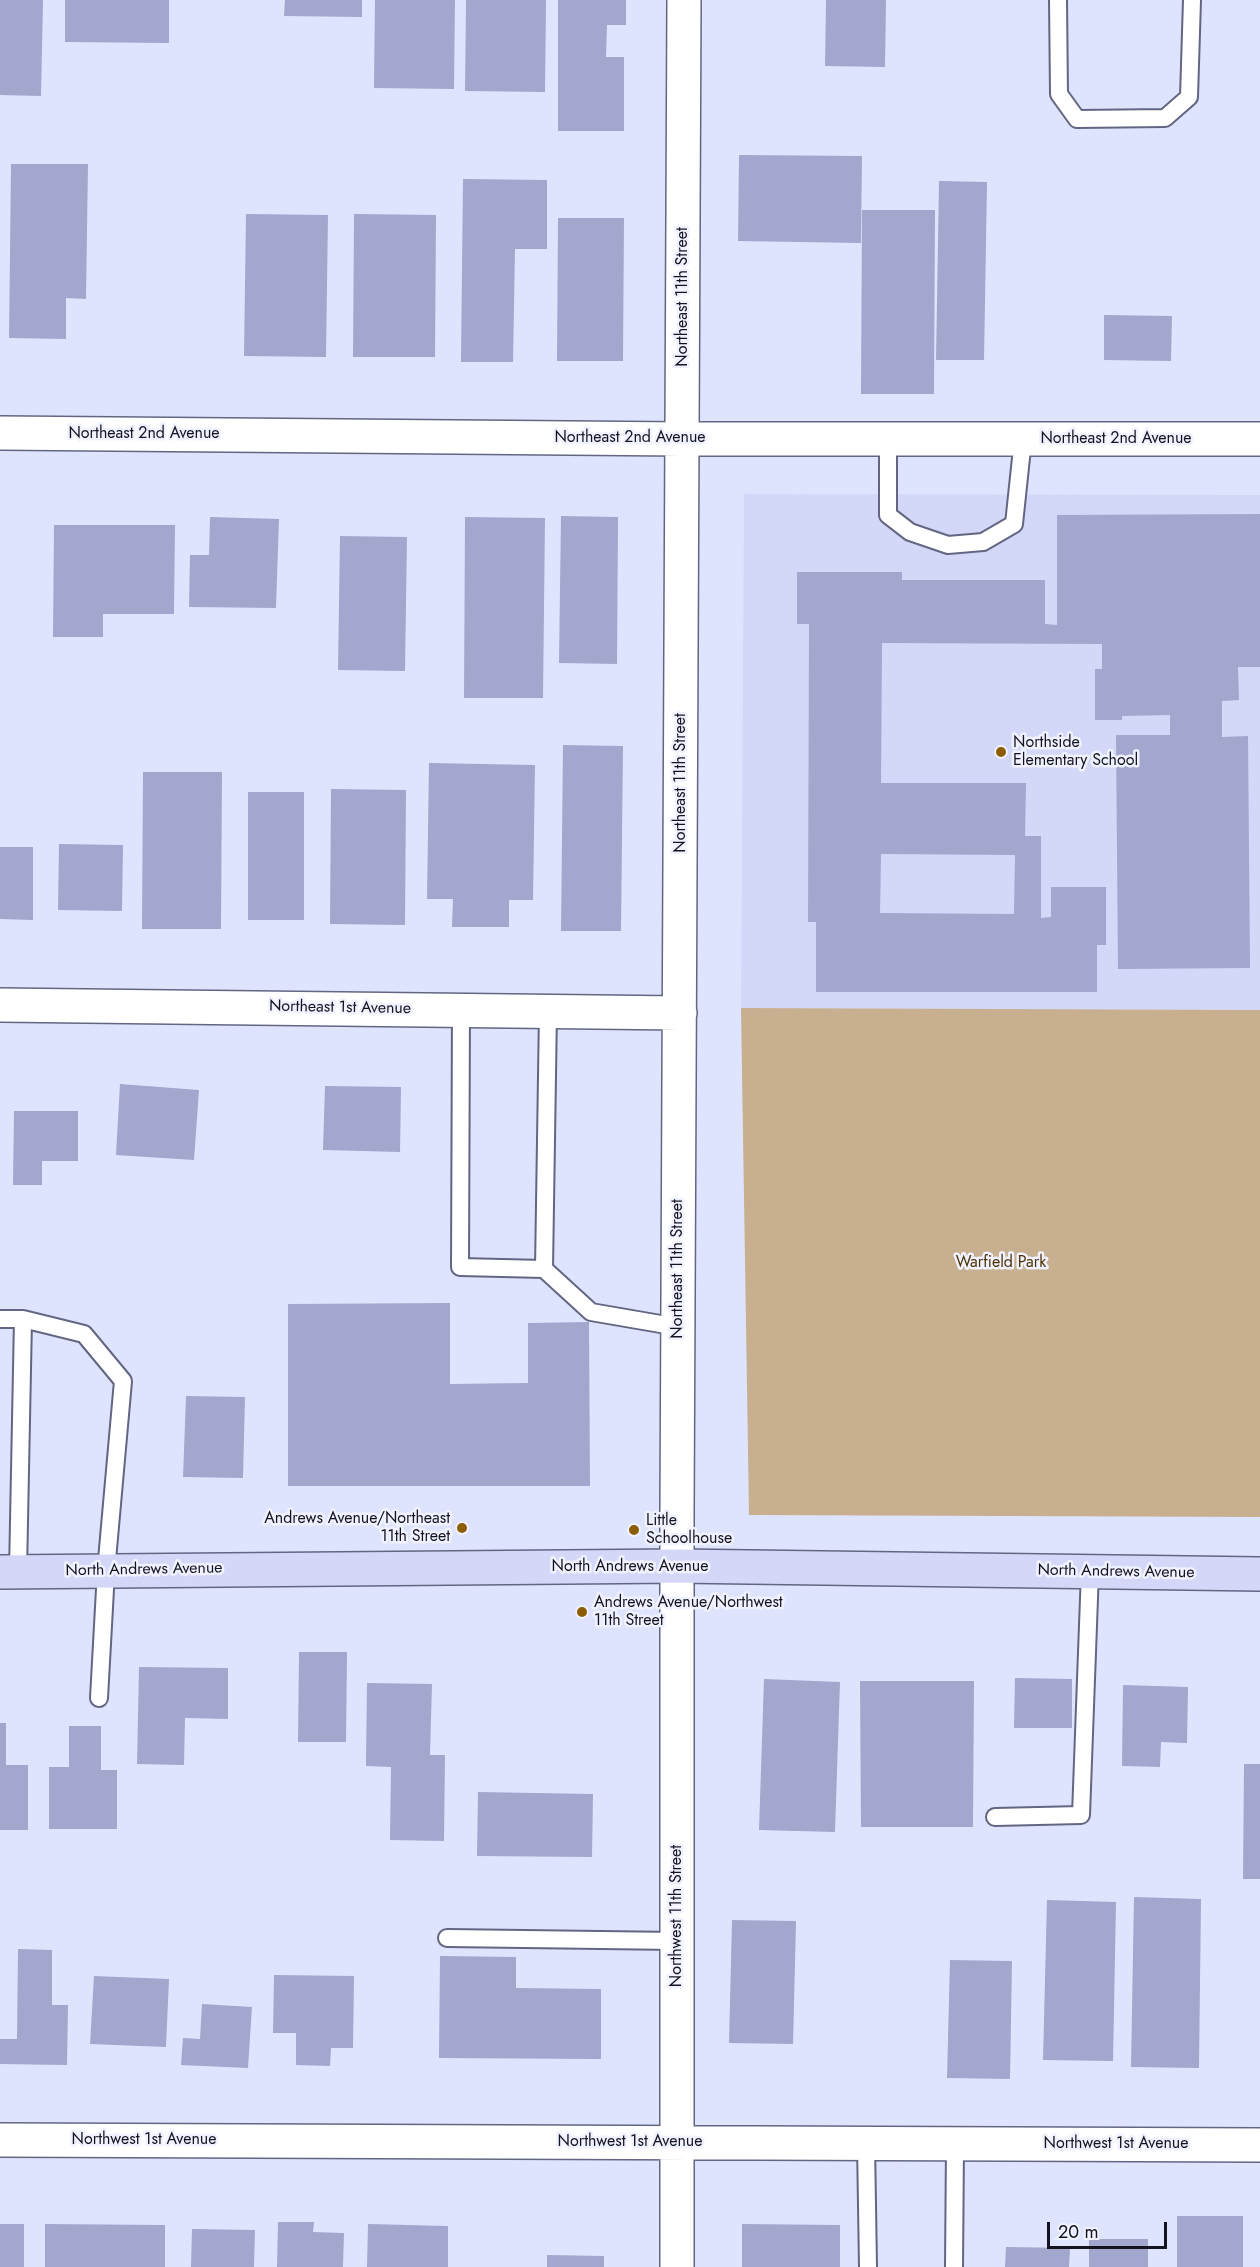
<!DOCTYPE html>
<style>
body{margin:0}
#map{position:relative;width:1260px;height:2267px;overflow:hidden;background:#dfe4fe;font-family:Jost,sans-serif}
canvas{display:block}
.scale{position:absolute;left:1047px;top:2222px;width:120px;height:27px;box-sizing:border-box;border:3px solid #13141f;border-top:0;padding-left:8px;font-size:18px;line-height:21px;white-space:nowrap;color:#13141f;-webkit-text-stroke:4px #f0f2ff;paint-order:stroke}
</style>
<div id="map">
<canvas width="1260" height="2267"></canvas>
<div class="scale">20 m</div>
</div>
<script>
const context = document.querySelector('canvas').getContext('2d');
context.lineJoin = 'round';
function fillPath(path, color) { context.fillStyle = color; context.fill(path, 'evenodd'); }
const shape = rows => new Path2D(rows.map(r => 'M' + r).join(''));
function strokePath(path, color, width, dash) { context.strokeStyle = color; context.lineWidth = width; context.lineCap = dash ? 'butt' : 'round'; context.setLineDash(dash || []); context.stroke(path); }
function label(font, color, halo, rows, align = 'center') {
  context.font = font + ' Jost,sans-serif'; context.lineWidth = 5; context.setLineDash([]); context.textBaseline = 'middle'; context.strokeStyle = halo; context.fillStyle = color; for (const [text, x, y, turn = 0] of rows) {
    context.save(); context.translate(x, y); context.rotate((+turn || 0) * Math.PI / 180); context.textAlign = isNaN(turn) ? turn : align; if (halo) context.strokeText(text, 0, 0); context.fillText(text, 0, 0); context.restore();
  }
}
fillPath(shape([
 [744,494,1260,495,1260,1010,741,1008]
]), '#d3d8f8');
fillPath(shape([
 [741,1008,1260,1010,1260,1517,749,1515]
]), '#c7af90');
fillPath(shape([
 [0,0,43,0,41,96,0,95],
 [65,0,169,0,169,43,65,42],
 [285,0,362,0,362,17,284,16],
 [375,0,455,0,454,89,374,88],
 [466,0,546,0,545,92,465,91],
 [558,0,626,0,626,25,607,25,606,57,624,57,624,131,558,131],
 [826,0,886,0,885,67,825,66],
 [739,155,862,156,861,243,738,241],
 [11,164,88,164,86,299,66,298,66,339,9,338],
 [463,179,547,180,547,249,515,249,513,362,461,362],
 [939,181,987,182,984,360,936,360],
 [862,210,935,210,934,394,861,394],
 [246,214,328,215,326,357,244,356],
 [354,214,436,215,435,357,353,357],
 [558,218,624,218,623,361,557,361],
 [1104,315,1172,316,1171,361,1104,360],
 [1260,514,1260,667,1238,667,1239,700,1222,701,1222,737,1248,736,1250,968,1118,969,1116,735,1170,735,1170,715,1122,716,1122,720,1095,720,1095,669,1102,669,1102,644,882,643,881,783,1026,783,1025,836,1041,836,1041,918,1051,917,1051,887,1106,887,1106,945,1097,945,1097,992,816,992,816,922,808,922,809,624,797,624,797,572,902,572,902,580,1045,580,1045,624,1057,625,1057,515],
 [881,854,1015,855,1014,914,880,913],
 [561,516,618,517,617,664,559,663],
 [210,517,279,519,276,608,189,607,190,555,209,555],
 [465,517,545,518,543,698,464,698],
 [54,525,175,525,174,614,103,614,103,637,53,637],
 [340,536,407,537,405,671,338,670],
 [563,745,623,746,621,931,561,931],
 [429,763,535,765,533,900,509,900,509,927,452,927,453,899,427,899],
 [143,772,222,772,221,929,142,929],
 [331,789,406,790,405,925,330,924],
 [248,792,304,792,304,920,248,920],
 [59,844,123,845,122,911,58,910],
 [0,847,33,847,33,920,0,919],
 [120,1084,199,1090,194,1160,116,1155],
 [325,1086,401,1087,400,1152,323,1150],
 [14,1111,78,1111,78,1161,42,1161,42,1185,13,1185],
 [450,1303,450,1384,528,1383,528,1323,589,1322,590,1486,288,1486,288,1304],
 [186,1396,245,1397,243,1478,183,1477],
 [299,1652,347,1652,346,1742,298,1742],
 [139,1667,228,1668,228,1719,185,1718,184,1765,137,1764],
 [1015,1678,1072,1679,1072,1728,1014,1728],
 [764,1679,840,1682,835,1832,759,1830],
 [860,1681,974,1681,973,1827,861,1827],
 [367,1683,432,1684,430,1755,445,1755,444,1841,390,1840,391,1767,366,1766],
 [1123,1685,1188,1687,1187,1743,1161,1742,1160,1767,1122,1766],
 [0,1723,6,1723,6,1765,28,1765,28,1830,0,1830],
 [69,1726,101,1726,101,1770,117,1770,117,1829,49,1829,49,1767,69,1767],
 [1244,1764,1260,1764,1260,1879,1243,1879],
 [478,1792,593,1794,592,1857,477,1856],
 [1134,1897,1201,1899,1199,2068,1131,2067],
 [1047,1900,1116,1902,1113,2061,1043,2060],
 [732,1920,796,1921,793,2044,729,2043],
 [18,1949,52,1950,52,2005,68,2005,67,2065,0,2064,0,2039,17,2039],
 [440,1956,516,1957,516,1988,601,1989,601,2059,439,2058],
 [950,1960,1012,1961,1010,2079,947,2078],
 [274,1975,354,1976,353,2048,331,2048,330,2066,296,2065,296,2033,273,2033],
 [94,1976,169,1979,166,2047,90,2044],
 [202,2004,252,2007,248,2068,181,2065,183,2038,200,2039],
 [1177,2216,1243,2216,1243,2267,1177,2267],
 [278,2222,314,2222,313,2232,344,2233,343,2267,277,2267],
 [0,2224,24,2224,24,2267,0,2267],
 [45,2224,165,2225,165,2267,45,2267],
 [368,2224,448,2226,448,2267,367,2267],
 [742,2224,840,2225,840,2267,742,2267],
 [192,2229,255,2230,254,2267,191,2267],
 [1089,2239,1148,2239,1148,2267,1089,2267],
 [1006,2247,1070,2248,1069,2267,1005,2267],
 [547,2255,604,2256,604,2267,547,2267]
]), '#a1a7cd');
const lane = shape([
 [1058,0,1059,94,1077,119,1165,118,1189,97,1192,0],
 [888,439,888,515,910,532,948,545,983,542,1014,524,1023,439],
 [461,1009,460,1267,544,1269,591,1312,678,1327],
 [544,1269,548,1011],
 [0,1319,23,1319,18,1572],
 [23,1319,84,1334,123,1381,106,1571,99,1698],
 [995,1817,1081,1815,1090,1571],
 [447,1938,677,1941],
 [866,2143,868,2267],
 [954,2267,955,2144]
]);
const street = shape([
 [0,433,682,439,1260,439],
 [0,1005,680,1013],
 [0,2140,1260,2145],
 [677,2267,677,1513,684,0]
]);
const secondary = shape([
 [0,1572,677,1566,1260,1574]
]);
strokePath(lane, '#626682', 20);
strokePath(street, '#626682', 36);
strokePath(secondary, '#626682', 36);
strokePath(lane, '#fff', 16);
strokePath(street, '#fff', 33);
strokePath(secondary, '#d5d7f9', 33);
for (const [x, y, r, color] of [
 [1001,752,6,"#8c5d03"],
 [462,1528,6,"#8c5d03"],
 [634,1530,6,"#8c5d03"],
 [582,1612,6,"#8c5d03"]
]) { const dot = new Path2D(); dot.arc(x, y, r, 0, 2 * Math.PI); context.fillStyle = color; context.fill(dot); strokePath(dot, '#f0f2ff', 2); }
label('16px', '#13141f', '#f0f2ff', [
 ["Northeast 11th Street",683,297,-90],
 ["Northeast 2nd Avenue",144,434],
 ["Northeast 2nd Avenue",630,438],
 ["Northeast 2nd Avenue",1116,439],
 ["Northeast 11th Street",681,783,-90],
 ["Northeast 1st Avenue",340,1008,1],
 ["Northeast 11th Street",678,1269,-90],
 ["North Andrews Avenue",630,1567],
 ["North Andrews Avenue",144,1570,-1],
 ["North Andrews Avenue",1116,1572,1],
 ["Northwest 11th Street",677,1916,-90],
 ["Northwest 1st Avenue",144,2140],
 ["Northwest 1st Avenue",630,2142],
 ["Northwest 1st Avenue",1116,2144]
]);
label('16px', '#13141f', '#f0f2ff', [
 ["Northside",1013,743],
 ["Elementary School",1013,761],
 ["Andrews Avenue/Northeast",450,1519,"right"],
 ["11th Street",450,1537,"right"],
 ["Little",646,1521],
 ["Schoolhouse",646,1539],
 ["Andrews Avenue/Northwest",594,1603],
 ["11th Street",594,1621]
], 'left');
label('16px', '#4c3104', '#f0f2ff', [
 ["Warfield Park",1001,1263]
]);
</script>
